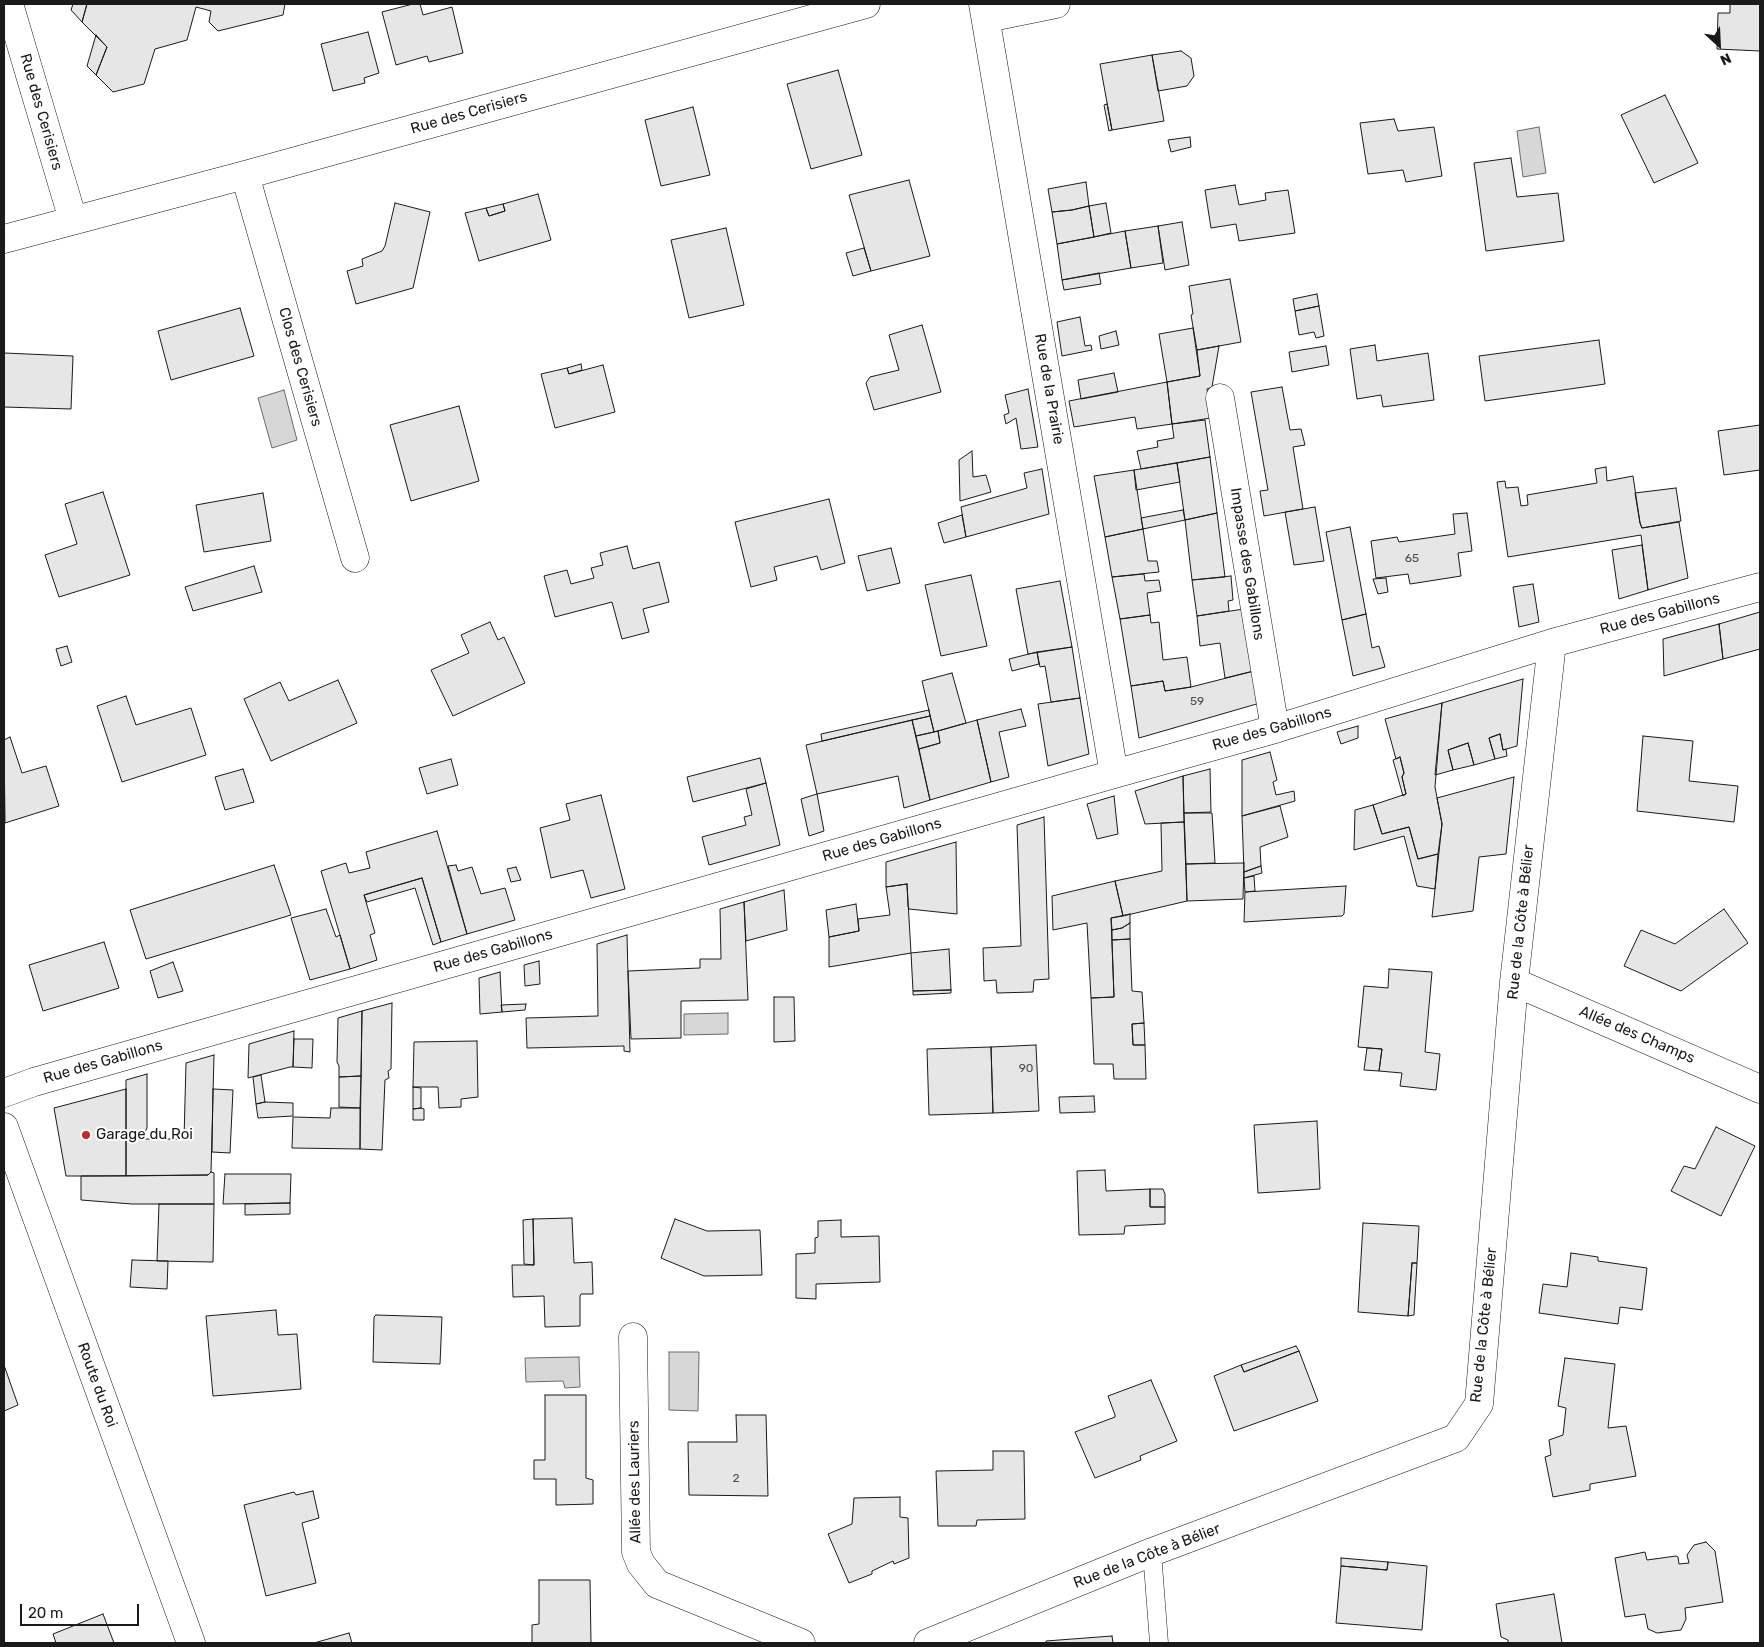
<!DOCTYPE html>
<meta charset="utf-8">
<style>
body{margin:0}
#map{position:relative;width:1764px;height:1647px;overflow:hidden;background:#fff;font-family:Rubik,sans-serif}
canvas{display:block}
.frame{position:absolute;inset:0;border:5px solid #1a1a1a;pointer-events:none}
.north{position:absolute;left:1694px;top:20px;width:50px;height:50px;-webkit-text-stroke:4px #fff;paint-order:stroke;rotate:155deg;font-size:14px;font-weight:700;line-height:20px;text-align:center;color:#1a1a1a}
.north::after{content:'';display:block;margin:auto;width:18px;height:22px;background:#1a1a1a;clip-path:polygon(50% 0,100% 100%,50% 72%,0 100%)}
.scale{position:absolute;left:20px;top:1604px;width:119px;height:22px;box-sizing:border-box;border:2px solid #1a1a1a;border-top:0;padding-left:6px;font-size:15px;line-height:18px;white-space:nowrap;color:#1a1a1a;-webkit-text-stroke:4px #fff;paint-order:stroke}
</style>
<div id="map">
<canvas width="1764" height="1647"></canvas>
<div class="frame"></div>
<div class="north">N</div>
<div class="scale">20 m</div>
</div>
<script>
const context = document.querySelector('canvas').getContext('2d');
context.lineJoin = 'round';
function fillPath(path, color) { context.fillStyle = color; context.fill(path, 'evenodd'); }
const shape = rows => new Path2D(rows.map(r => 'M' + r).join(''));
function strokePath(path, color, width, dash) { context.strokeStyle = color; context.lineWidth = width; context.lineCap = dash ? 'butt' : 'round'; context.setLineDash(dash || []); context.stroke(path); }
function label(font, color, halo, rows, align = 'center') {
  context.font = font + ' Rubik,sans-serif'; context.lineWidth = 4; context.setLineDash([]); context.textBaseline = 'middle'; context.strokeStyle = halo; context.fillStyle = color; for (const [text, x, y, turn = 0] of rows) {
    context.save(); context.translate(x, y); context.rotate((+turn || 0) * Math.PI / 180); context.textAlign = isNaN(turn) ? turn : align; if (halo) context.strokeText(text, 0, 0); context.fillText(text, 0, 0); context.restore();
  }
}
const water = shape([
 [1539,127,1546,173,1523,177,1517,131,1539,127],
 [284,390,297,440,272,448,258,398,284,390],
 [728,1013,728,1034,684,1035,684,1014,728,1013],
 [669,1352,699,1352,698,1411,669,1410,669,1352],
 [579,1357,580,1387,565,1388,563,1381,526,1382,525,1358,579,1357]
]);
fillPath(water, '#d7d7d7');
strokePath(water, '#6a6a6a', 1);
const building = shape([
 [73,4,87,4,82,22,71,10,73,4],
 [87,4,285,4,283,15,218,31,209,22,211,11,196,7,187,40,155,49,144,84,113,92,96,75,107,47,82,22,87,4],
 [413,4,420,4,423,15,452,7,463,53,429,62,427,56,396,65,382,12,413,4],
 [1730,4,1760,4,1760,51,1717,49,1718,13,1730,13,1730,4],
 [368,32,379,73,364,78,365,83,333,91,321,44,368,32],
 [96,35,107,47,96,75,87,66,96,35],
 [1181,51,1191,58,1194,76,1187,86,1158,91,1152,55,1181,51],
 [1152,55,1164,121,1112,130,1100,64,1152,55],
 [838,70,862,155,811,169,787,84,838,70],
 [1665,95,1698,163,1654,183,1621,115,1665,95],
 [1107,104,1112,130,1109,131,1104,105,1107,104],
 [693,107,710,175,661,186,645,120,693,107],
 [1394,119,1398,131,1434,127,1442,176,1406,182,1403,170,1368,174,1360,123,1394,119],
 [1190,137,1191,147,1171,152,1168,140,1190,137],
 [1511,158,1517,197,1558,193,1564,241,1486,251,1474,163,1511,158],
 [909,180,930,256,871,271,849,195,909,180],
 [1086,182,1089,206,1072,210,1052,212,1048,189,1086,182],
 [1235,185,1239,205,1266,200,1265,193,1288,190,1295,233,1239,241,1236,224,1211,228,1205,190,1235,185],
 [538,194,551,240,479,261,465,213,486,208,489,216,505,211,503,204,538,194],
 [395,203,430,212,413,288,356,304,347,271,363,266,362,259,382,251,385,246,395,203],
 [1106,203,1111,233,1094,237,1089,206,1106,203],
 [503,204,505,211,489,216,486,208,503,204],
 [1089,206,1094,237,1057,244,1052,212,1072,210,1089,206],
 [1182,222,1189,265,1165,270,1158,226,1182,222],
 [1158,226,1163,263,1131,268,1125,231,1158,226],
 [726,228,744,305,689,318,671,240,726,228],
 [1125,231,1131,268,1062,280,1057,244,1125,231],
 [864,248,871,271,853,276,846,253,864,248],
 [1099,273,1101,284,1064,290,1062,280,1099,273],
 [1230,279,1241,342,1197,350,1191,315,1193,314,1189,286,1230,279],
 [1317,294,1319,306,1295,311,1293,299,1317,294],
 [1319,306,1324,336,1316,338,1314,332,1299,335,1295,311,1319,306],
 [240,308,254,356,171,380,158,331,240,308],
 [1080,317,1085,346,1091,345,1092,350,1062,356,1057,322,1080,317],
 [922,325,941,392,874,410,866,383,870,377,899,370,889,335,922,325],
 [1193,328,1200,376,1167,382,1159,334,1193,328],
 [1116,331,1119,345,1101,349,1099,336,1116,331],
 [1599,340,1605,384,1485,401,1479,356,1599,340],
 [1375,345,1377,361,1428,353,1434,400,1383,407,1381,395,1357,399,1350,349,1375,345],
 [1219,346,1212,387,1207,389,1211,418,1172,424,1167,382,1200,376,1197,350,1219,346],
 [1326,346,1329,365,1292,372,1289,352,1326,346],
 [4,353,73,356,71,409,4,407,4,353],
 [581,364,582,370,569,374,567,368,581,364],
 [603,365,615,412,555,428,541,374,567,368,569,374,603,365],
 [1114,373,1118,392,1081,399,1078,380,1114,373],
 [1167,382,1172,424,1137,429,1135,417,1074,427,1069,401,1167,382],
 [1282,387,1290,430,1301,429,1305,445,1293,447,1303,509,1264,516,1260,491,1268,490,1251,392,1282,387],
 [1028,389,1038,447,1021,449,1016,418,1006,424,1004,415,1009,413,1005,395,1028,389],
 [459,406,479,481,411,501,390,425,459,406],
 [1205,420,1210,457,1141,469,1137,451,1158,447,1157,441,1174,438,1172,424,1205,420],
 [1760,425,1760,470,1724,475,1718,431,1760,425],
 [972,451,973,477,986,475,991,492,960,501,959,460,972,451],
 [1210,457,1217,513,1185,520,1177,463,1210,457],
 [1177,463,1180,482,1136,490,1134,470,1177,463],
 [1606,467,1607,481,1633,476,1640,523,1642,528,1679,522,1688,578,1648,590,1641,535,1508,557,1497,482,1505,481,1506,488,1518,487,1521,506,1528,505,1527,495,1597,483,1595,469,1606,467],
 [1042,469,1049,514,966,537,961,507,1027,488,1024,473,1042,469],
 [1134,470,1143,529,1105,537,1094,476,1134,470],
 [1676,488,1681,521,1642,528,1640,523,1635,493,1676,488],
 [103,492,130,575,59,597,45,555,77,544,65,504,103,492],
 [263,493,271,541,204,552,196,505,263,493],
 [829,499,845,563,821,570,817,556,774,567,777,580,751,587,735,522,829,499],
 [1315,507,1324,561,1294,565,1285,512,1315,507],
 [1183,510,1185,520,1143,529,1141,518,1183,510],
 [1217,513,1225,577,1192,580,1185,520,1217,513],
 [1467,513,1472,551,1458,553,1461,576,1410,584,1408,574,1376,578,1371,541,1397,537,1399,542,1455,534,1453,514,1467,513],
 [962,515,966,537,944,543,938,523,962,515],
 [1350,527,1366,614,1342,620,1326,532,1350,527],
 [1143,529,1148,561,1157,561,1159,572,1112,577,1105,537,1143,529],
 [1642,545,1648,590,1619,599,1612,550,1642,545],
 [627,546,633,569,659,562,669,602,643,609,649,632,622,639,612,602,555,617,544,576,567,570,571,584,594,578,591,568,603,565,600,553,627,546],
 [891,548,900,583,867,591,858,556,891,548],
 [254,566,262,592,193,611,185,587,254,566],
 [1144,574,1145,581,1159,580,1161,591,1147,593,1150,615,1120,619,1112,577,1144,574],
 [971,575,987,646,941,656,925,585,971,575],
 [1231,576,1233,600,1228,601,1229,611,1197,616,1192,580,1231,576],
 [1386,578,1388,592,1378,594,1373,579,1386,578],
 [1060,581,1072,647,1028,654,1016,589,1060,581],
 [1533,584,1539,622,1519,627,1513,587,1533,584],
 [1244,609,1254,671,1225,678,1220,643,1200,646,1197,616,1244,609],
 [1760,612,1760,649,1723,659,1719,624,1760,612],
 [1366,614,1372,648,1379,646,1385,667,1353,676,1342,620,1366,614],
 [1150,615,1151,623,1159,622,1163,660,1187,657,1191,687,1165,691,1163,681,1131,686,1120,619,1150,615],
 [490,622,498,640,504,637,525,683,453,716,431,670,469,653,461,635,490,622],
 [1719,624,1723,659,1664,676,1663,639,1719,624],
 [67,646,72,662,61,666,56,649,67,646],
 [1072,647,1080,698,1051,702,1045,666,1040,667,1037,652,1072,647],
 [1037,652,1039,664,1012,671,1009,659,1037,652],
 [1254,671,1260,703,1139,738,1131,686,1163,681,1165,691,1191,687,1254,671],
 [952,673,966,723,934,732,922,681,952,673],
 [1523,679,1517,746,1503,750,1500,734,1489,738,1495,759,1474,765,1468,743,1448,750,1453,770,1435,775,1442,703,1523,679],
 [338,680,357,723,271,761,244,699,280,682,289,701,338,680],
 [126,696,136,725,191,708,206,755,122,782,97,706,126,696],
 [1080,698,1089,754,1048,766,1038,704,1080,698],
 [1442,703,1435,787,1442,824,1438,854,1418,859,1409,827,1382,834,1373,805,1406,794,1402,777,1404,773,1400,757,1396,759,1385,719,1442,703],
 [1021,709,1026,726,999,732,1009,777,991,782,977,720,1021,709],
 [929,710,930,716,822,741,821,734,929,710],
 [930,716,934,732,916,736,912,720,930,716],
 [912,720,930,800,904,808,898,776,817,794,806,745,912,720],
 [977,720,991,782,930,800,919,749,940,743,938,731,977,720],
 [1358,726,1358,738,1341,744,1337,732,1358,726],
 [938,731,940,743,919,749,916,736,938,731],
 [1500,734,1503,750,1506,749,1507,756,1495,759,1489,738,1500,734],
 [1643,736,1693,741,1689,781,1738,786,1734,822,1637,811,1643,736],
 [10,737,22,773,46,766,59,806,5,823,4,740,10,737],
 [1468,743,1474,765,1453,770,1448,750,1468,743],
 [1270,752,1277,780,1273,782,1276,795,1294,791,1295,801,1242,816,1242,760,1270,752],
 [1400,757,1404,773,1402,777,1406,794,1403,796,1393,760,1400,757],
 [760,758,766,783,693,802,687,777,760,758],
 [451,759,458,785,427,794,419,768,451,759],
 [243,769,254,802,225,810,215,777,243,769],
 [1210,769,1211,812,1184,813,1183,776,1210,769],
 [1183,776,1184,822,1145,824,1135,791,1183,776],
 [1514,777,1506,854,1479,857,1473,911,1432,917,1442,824,1437,798,1514,777],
 [766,783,780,845,709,865,702,837,746,825,744,817,752,815,746,789,766,783],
 [817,794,824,831,809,836,801,799,817,794],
 [601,795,625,889,591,898,583,870,551,878,540,828,570,820,566,804,601,795],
 [1114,796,1118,834,1097,839,1087,804,1114,796],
 [1373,805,1382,834,1409,827,1418,859,1438,854,1435,889,1417,886,1404,836,1354,850,1355,810,1373,805],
 [1280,806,1288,837,1260,847,1261,866,1244,872,1242,816,1280,806],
 [1184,813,1212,813,1215,863,1186,864,1184,813],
 [1044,817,1049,979,1034,980,1033,992,997,993,996,980,984,981,983,948,1021,946,1017,825,1044,817],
 [1184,822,1187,901,1123,916,1115,881,1162,871,1161,823,1184,822],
 [437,831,467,934,441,942,422,878,364,895,375,933,370,935,377,960,350,969,321,871,346,863,349,873,370,868,366,852,437,831],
 [956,842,957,914,909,909,908,906,907,884,886,887,886,862,956,842],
 [1244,863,1243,899,1187,901,1186,864,1244,863],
 [274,865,291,915,146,959,130,910,274,865],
 [456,865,458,871,472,867,481,894,505,888,515,920,467,934,448,866,456,865],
 [1261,866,1262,873,1244,878,1244,872,1261,866],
 [516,867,521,880,511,882,507,869,516,867],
 [1254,876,1255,891,1245,892,1244,878,1254,876],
 [422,878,441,942,433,945,415,888,367,902,364,895,422,878],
 [1115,881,1123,916,1111,918,1114,997,1091,998,1087,923,1053,930,1052,896,1115,881],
 [907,884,911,953,829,967,829,937,859,931,858,919,890,915,886,887,907,884],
 [1346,886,1344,914,1342,916,1244,922,1245,892,1346,886],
 [784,890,787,930,746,941,744,902,784,890],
 [744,902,748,1000,681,1001,681,1038,631,1039,628,971,700,968,700,959,721,959,720,909,744,902],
 [856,904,859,931,829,937,826,910,856,904],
 [326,909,336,937,340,935,350,969,310,980,291,918,326,909],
 [1724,909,1748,943,1681,991,1624,966,1641,930,1675,944,1724,909],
 [1130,914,1130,923,1122,928,1112,930,1111,918,1130,914],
 [1130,923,1130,939,1112,940,1112,930,1122,928,1130,923],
 [627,935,630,1052,624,1051,624,1046,527,1048,526,1018,598,1016,597,944,627,935],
 [1130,939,1132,991,1142,992,1144,1023,1132,1024,1133,1045,1145,1045,1146,1079,1114,1079,1113,1064,1094,1064,1091,998,1114,997,1112,940,1130,939],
 [104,942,119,988,43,1011,29,965,104,942],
 [949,949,951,990,913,991,911,953,949,949],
 [539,961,540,984,525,986,524,965,539,961],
 [173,962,183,991,158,998,150,971,173,962],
 [1389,969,1432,972,1425,1052,1440,1054,1436,1090,1400,1086,1402,1073,1379,1071,1382,1049,1358,1047,1364,986,1388,988,1389,969],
 [500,972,502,1012,480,1014,479,978,500,972],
 [951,990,951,993,913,995,913,991,951,990],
 [774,997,794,997,795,1041,774,1042,774,997],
 [392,1003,391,1069,388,1071,389,1078,385,1080,382,1150,360,1149,362,1011,392,1003],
 [526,1004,525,1010,502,1012,501,1005,526,1004],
 [362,1011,361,1076,339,1077,339,1066,337,1062,338,1018,362,1011],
 [1144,1023,1145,1045,1133,1045,1132,1024,1144,1023],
 [294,1031,293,1067,290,1067,248,1078,249,1044,294,1031],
 [294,1039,313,1039,312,1068,293,1067,294,1039],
 [477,1041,478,1097,461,1099,461,1107,439,1108,438,1087,413,1087,414,1042,477,1041],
 [1036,1045,1039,1111,993,1113,991,1047,1036,1045],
 [991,1047,993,1113,929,1115,927,1049,991,1047],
 [1367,1048,1382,1049,1379,1071,1364,1070,1367,1048],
 [214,1055,211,1172,208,1175,126,1176,126,1139,184,1139,186,1063,214,1055],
 [147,1074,147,1128,142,1138,126,1139,126,1080,147,1074],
 [261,1075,265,1102,256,1104,253,1077,261,1075],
 [361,1076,360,1108,339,1107,339,1077,361,1076],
 [413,1087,421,1088,421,1108,413,1109,413,1087],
 [126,1089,126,1176,66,1176,54,1108,126,1089],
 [213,1089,233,1090,230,1153,212,1152,213,1089],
 [1094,1096,1095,1112,1060,1113,1059,1097,1094,1096],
 [265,1102,293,1103,293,1116,258,1118,256,1104,265,1102],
 [331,1108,360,1108,360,1149,292,1148,293,1117,330,1118,331,1108],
 [421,1108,424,1109,424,1120,413,1120,413,1109,421,1108],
 [1317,1121,1320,1189,1258,1193,1254,1125,1317,1121],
 [1716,1127,1755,1146,1721,1216,1671,1191,1684,1166,1695,1169,1716,1127],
 [1105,1170,1106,1191,1150,1189,1150,1207,1165,1207,1165,1224,1125,1226,1124,1234,1079,1235,1077,1171,1105,1170],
 [211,1172,214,1173,214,1204,132,1204,81,1200,81,1176,208,1175,211,1172],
 [225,1174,291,1174,290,1203,223,1204,225,1174],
 [1150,1189,1163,1189,1165,1194,1165,1207,1150,1207,1150,1189],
 [290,1203,290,1214,245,1215,245,1204,290,1203],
 [159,1204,214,1204,213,1262,157,1261,159,1204],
 [572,1218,574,1263,592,1262,593,1294,581,1294,580,1296,580,1326,545,1327,544,1296,513,1297,512,1265,534,1265,533,1219,572,1218],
 [533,1219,534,1265,524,1264,523,1220,533,1219],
 [675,1219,707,1231,760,1230,762,1275,704,1276,661,1258,675,1219],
 [841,1220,841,1237,879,1236,880,1282,816,1284,816,1299,796,1298,796,1254,815,1253,815,1238,818,1237,818,1221,841,1220],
 [1363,1223,1419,1226,1417,1263,1412,1263,1408,1316,1358,1312,1363,1223],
 [1571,1253,1598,1257,1598,1261,1647,1268,1642,1310,1620,1307,1618,1324,1539,1313,1543,1284,1567,1287,1571,1253],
 [132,1260,168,1261,167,1289,130,1287,132,1260],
 [1412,1263,1417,1263,1414,1315,1408,1316,1412,1263],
 [276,1310,278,1335,297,1334,301,1389,213,1396,206,1316,276,1310],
 [376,1315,442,1317,440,1364,373,1362,374,1317,376,1315],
 [1296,1346,1299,1351,1244,1372,1241,1365,1296,1346],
 [1299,1351,1318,1401,1234,1431,1214,1376,1241,1365,1244,1372,1299,1351],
 [1565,1358,1615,1364,1608,1428,1626,1426,1636,1476,1590,1484,1590,1490,1553,1497,1545,1457,1551,1455,1549,1440,1563,1435,1566,1408,1558,1406,1565,1358],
 [4,1365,18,1405,4,1411,4,1365],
 [1151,1380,1177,1441,1140,1456,1141,1460,1095,1478,1075,1432,1115,1417,1115,1415,1108,1396,1151,1380],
 [545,1395,586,1395,586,1478,593,1480,593,1504,556,1505,556,1479,534,1479,534,1460,545,1460,545,1395],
 [736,1415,766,1415,768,1496,689,1495,688,1442,737,1442,736,1415],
 [993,1451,1024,1451,1025,1519,977,1520,976,1526,938,1526,936,1471,993,1470,993,1451],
 [313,1491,319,1518,302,1523,316,1583,266,1596,244,1505,294,1492,296,1495,313,1491],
 [900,1497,900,1517,908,1518,909,1558,894,1564,893,1561,872,1571,872,1574,849,1583,828,1534,852,1524,854,1498,900,1497],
 [1706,1542,1715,1551,1723,1602,1685,1608,1686,1619,1681,1630,1657,1633,1648,1629,1645,1614,1625,1617,1615,1558,1645,1552,1647,1560,1676,1556,1678,1557,1679,1564,1689,1563,1687,1555,1694,1545,1706,1542],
 [1341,1558,1388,1562,1387,1570,1341,1566,1341,1558],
 [1388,1562,1427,1566,1422,1630,1336,1623,1341,1566,1387,1570,1388,1562],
 [539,1580,590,1580,591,1643,532,1643,532,1625,539,1624,539,1580],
 [1554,1594,1562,1643,1508,1643,1508,1640,1501,1637,1496,1604,1554,1594],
 [103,1614,114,1643,56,1643,53,1634,103,1614],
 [349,1633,352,1643,314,1643,349,1633],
 [1112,1636,1113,1643,1046,1643,1046,1641,1112,1636]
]);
fillPath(building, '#e6e6e6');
strokePath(building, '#1a1a1a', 1);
const service = shape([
 [1152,1552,1159,1643]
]);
const minor = shape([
 [9,4,73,220],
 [983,4,1114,774],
 [987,18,1056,4],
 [245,175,355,558],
 [4,239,245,175,866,4],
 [1220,398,1275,729],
 [1514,982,1760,1089],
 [4,1093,34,1082,1114,774,1275,729,1552,643,1760,587],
 [4,1127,191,1643],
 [633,1337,636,1552,641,1564,657,1584,801,1643],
 [928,1643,1152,1552,1456,1438,1479,1404,1514,982,1552,643]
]);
strokePath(service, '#1a1a1a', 19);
strokePath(minor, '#1a1a1a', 29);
strokePath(service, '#fff', 18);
strokePath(minor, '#fff', 28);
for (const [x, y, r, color] of [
 [86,1135,5,"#c62828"]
]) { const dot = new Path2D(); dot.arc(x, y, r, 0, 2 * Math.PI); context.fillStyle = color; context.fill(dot); strokePath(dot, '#fff', 2); }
label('12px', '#4d4d4d', null, [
 ["65",1412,559],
 ["59",1197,702],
 ["90",1026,1069],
 ["2",736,1479]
]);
label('15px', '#1a1a1a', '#fff', [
 ["Rue des Cerisiers",41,112,74],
 ["Rue des Cerisiers",469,113,-16],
 ["Clos des Cerisiers",300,367,74],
 ["Rue de la Prairie",1049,389,80],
 ["Impasse des Gabillons",1247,564,81],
 ["Rue des Gabillons",1660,614,-15],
 ["Rue des Gabillons",1272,729,-16],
 ["Rue des Gabillons",882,840,-16],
 ["Rue de la Côte à Bélier",1521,922,-84],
 ["Rue des Gabillons",493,951,-16],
 ["Allée des Champs",1637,1035,23],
 ["Rue des Gabillons",103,1062,-16],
 ["Rue de la Côte à Bélier",1484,1325,-84],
 ["Route du Roi",97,1385,70],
 ["Allée des Lauriers",635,1482,-91],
 ["Rue de la Côte à Bélier",1147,1556,-21]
]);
label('15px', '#1a1a1a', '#fff', [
 ["Garage du Roi",96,1135]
], 'left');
</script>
